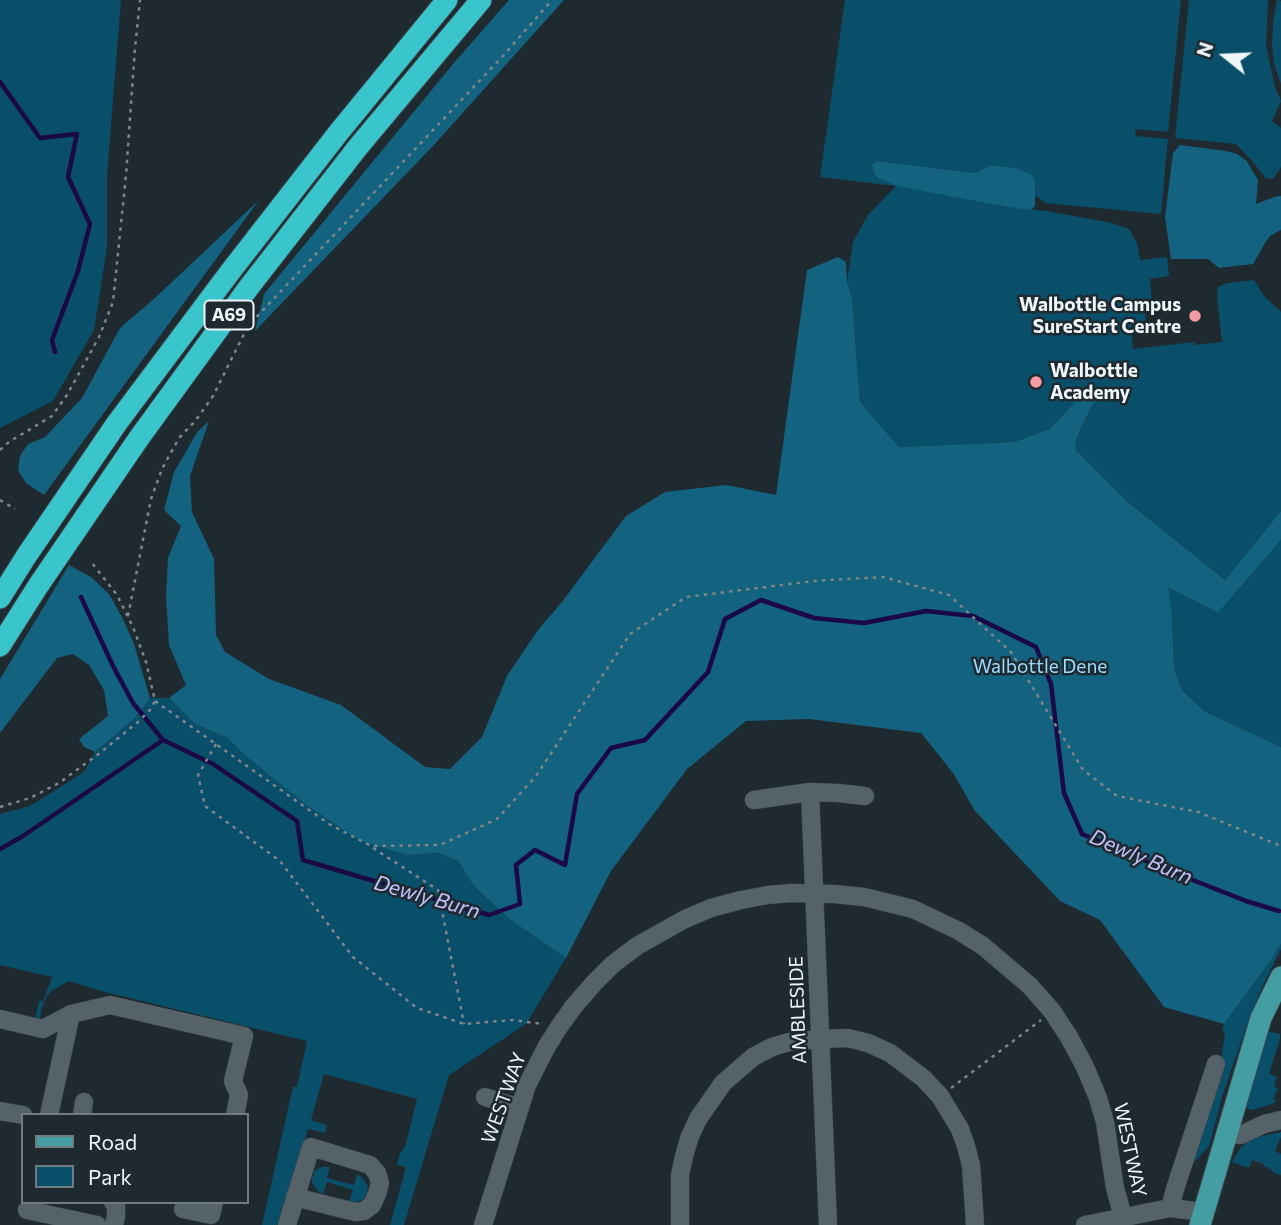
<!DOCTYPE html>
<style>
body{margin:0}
#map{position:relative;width:1281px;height:1225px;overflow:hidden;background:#1e2a30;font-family:Commissioner,sans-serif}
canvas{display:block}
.legend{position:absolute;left:21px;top:1113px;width:228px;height:91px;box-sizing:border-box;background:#1e2a30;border:2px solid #717c81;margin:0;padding:9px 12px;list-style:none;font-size:21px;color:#eef6fa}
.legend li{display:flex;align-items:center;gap:14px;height:35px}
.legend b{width:35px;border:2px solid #717c81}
.north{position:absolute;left:1190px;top:21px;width:70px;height:70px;-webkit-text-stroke:5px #1e2a30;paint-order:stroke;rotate:288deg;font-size:19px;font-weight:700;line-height:28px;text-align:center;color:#eef6fa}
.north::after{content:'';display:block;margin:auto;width:24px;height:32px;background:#eef6fa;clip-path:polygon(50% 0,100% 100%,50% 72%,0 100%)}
</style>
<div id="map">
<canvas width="1281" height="1225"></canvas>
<ul class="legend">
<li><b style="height:9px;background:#459da4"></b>Road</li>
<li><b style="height:19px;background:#094f69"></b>Park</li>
</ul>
<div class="north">N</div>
</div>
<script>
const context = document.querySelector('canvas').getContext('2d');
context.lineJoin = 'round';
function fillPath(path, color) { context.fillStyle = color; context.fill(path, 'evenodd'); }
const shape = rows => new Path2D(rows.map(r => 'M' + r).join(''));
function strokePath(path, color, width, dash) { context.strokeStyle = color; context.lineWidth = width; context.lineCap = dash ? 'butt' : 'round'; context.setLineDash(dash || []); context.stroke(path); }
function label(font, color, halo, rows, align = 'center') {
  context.font = font + ' Commissioner,sans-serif'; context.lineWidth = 5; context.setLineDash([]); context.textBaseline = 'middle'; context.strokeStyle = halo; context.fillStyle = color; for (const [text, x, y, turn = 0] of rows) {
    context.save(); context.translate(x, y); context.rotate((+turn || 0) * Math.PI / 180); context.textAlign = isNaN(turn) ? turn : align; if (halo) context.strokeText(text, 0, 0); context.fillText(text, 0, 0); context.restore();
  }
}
fillPath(shape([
 [0,0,121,0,107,176,107,247,94,330,53,401,0,428],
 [845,0,1181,0,1168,132,1135,129,1136,136,1168,139,1161,214,1045,203,1035,195,1035,180,1016,168,990,165,976,173,877,161,954,196,1007,207,1046,211,1112,223,1129,229,1137,243,1140,260,1167,257,1169,276,1150,279,1152,301,1144,302,1146,324,1131,326,1133,349,1195,342,1195,345,1222,342,1217,296,1218,287,1227,283,1254,280,1264,296,1281,312,1281,511,1225,580,1129,503,1079,456,1075,451,1075,443,1079,432,1093,405,1050,429,1014,442,899,447,860,402,852,298,847,282,853,242,868,215,896,186,820,177],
 [1189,0,1268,0,1266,45,1275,87,1281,101,1272,121,1281,128,1281,167,1273,179,1266,178,1252,161,1236,144,1175,138],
 [1277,0,1281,1,1281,84,1274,64,1272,46,1273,22],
 [1281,540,1281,747,1204,711,1181,689,1174,667,1172,615,1167,586,1218,613],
 [150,698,169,698,195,724,228,738,408,855,438,853,458,861,473,885,508,918,566,958,526,1024,449,1075,404,1225,390,1225,406,1167,397,1165,400,1153,405,1147,417,1099,324,1074,311,1120,327,1125,325,1133,308,1129,277,1225,262,1225,290,1100,293,1087,297,1087,307,1041,101,991,69,981,51,991,46,997,41,1010,40,1021,35,1020,39,1001,43,1001,52,977,0,965,0,814,30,806,84,772,95,752,136,717],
 [1281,944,1281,949,1261,989,1244,1033,1222,1097,1209,1146,1188,1169,1222,1055,1225,1033,1222,1030,1224,1024,1272,959],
 [1266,1031,1280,1034,1280,1039,1269,1073,1277,1077,1274,1087,1278,1088,1273,1099,1276,1100,1275,1103,1252,1110,1247,1108,1246,1104],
 [1281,1132,1281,1137,1275,1151,1281,1154,1281,1175,1274,1173,1271,1169,1263,1166,1264,1164,1252,1160,1249,1168,1232,1162,1241,1147,1253,1138],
 [322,1167,330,1167,327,1178,354,1185,357,1174,359,1175,365,1181,368,1188,366,1197,363,1200,353,1203,349,1201,353,1190,327,1182,323,1194,318,1191,312,1183,312,1179,315,1170]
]), '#094f69');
fillPath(shape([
 [509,0,564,0,432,147,255,331,264,294,453,64],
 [1180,145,1226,151,1237,154,1246,160,1258,180,1256,204,1277,196,1281,196,1281,230,1270,236,1265,243,1253,264,1219,268,1208,259,1171,259,1165,217,1173,153],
 [877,161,976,173,990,165,1016,168,1030,174,1035,180,1035,206,1031,210,1007,207,897,186,878,178,874,173,872,165],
 [259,200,44,495,26,483,18,470,20,456,28,444,45,437,82,398,120,328,155,298],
 [838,257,846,262,847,282,852,298,860,402,899,447,1014,442,1050,429,1090,386,1094,389,1095,400,1079,432,1075,443,1076,451,1129,503,1225,580,1281,511,1281,540,1218,613,1168,587,1172,615,1174,667,1181,689,1204,711,1281,747,1281,944,1272,959,1224,1024,1164,1007,1100,920,1060,901,975,811,953,773,921,733,809,719,746,721,687,769,611,871,566,958,508,918,473,885,458,861,438,853,408,855,361,841,308,806,246,756,228,738,195,724,169,698,186,685,169,645,166,597,168,558,181,526,164,510,174,472,198,431,209,421,190,476,192,512,214,559,216,635,225,652,269,679,341,705,425,767,450,769,482,737,507,676,538,630,562,602,626,516,665,492,726,485,776,495,807,270],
 [69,565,91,577,109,594,123,619,134,644,150,698,136,717,95,752,84,747,79,739,108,716,104,690,89,665,73,654,57,658,0,733,0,679]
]), '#13627f');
strokePath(shape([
 [0,82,40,138,77,134,68,177,90,224,78,271,52,340,55,352],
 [81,597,113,666,133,703,163,740,213,764,297,821,303,860,489,915,520,904,516,865,535,850,565,865,577,794,611,748,645,740,708,672,725,619,761,600,814,618,864,623,926,611,973,616,1036,647,1051,684,1064,793,1082,834,1160,867,1246,901,1279,911],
 [0,849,23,836,163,740]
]), '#1a0847', 4.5);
const minor = shape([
 [810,792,828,1225],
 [754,800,810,792,838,793,865,796],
 [0,1019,43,1029,71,1014,110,1005,244,1036,233,1081,239,1095,235,1115],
 [485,1097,520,1108],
 [0,1111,23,1115],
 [49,1115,71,1014],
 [82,1115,84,1102],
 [1227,1133,1241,1135,1264,1124,1281,1120],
 [113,1202,116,1206,116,1217,114,1225],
 [1170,1208,1175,1189,1216,1064],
 [183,1209,211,1215,214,1202],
 [27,1210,97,1225],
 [287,1225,311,1147,370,1165,377,1173,380,1183,377,1194,372,1205,364,1211,356,1212,343,1209,295,1197],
 [483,1225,527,1085,547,1046,559,1027,574,1006,594,983,613,964,637,946,685,919,711,908,741,900,768,895,791,893,834,894,864,897,913,909,959,931,983,946,1030,986,1052,1011,1069,1037,1085,1067,1098,1098,1105,1122,1115,1188,1123,1217],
 [680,1225,680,1175,684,1156,690,1136,698,1119,723,1083,753,1057,772,1047,789,1042,820,1039,848,1038,868,1043,890,1053,923,1078,940,1096,960,1129,966,1146,971,1165,975,1225],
 [1085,1225,1170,1208,1204,1212]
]);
const major = shape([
 [1200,1225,1261,1018,1281,977]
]);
const highway = shape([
 [0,598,27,555,117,423,230,272,339,132,447,0],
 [0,646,38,586,139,438,249,287,358,147,481,0]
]);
strokePath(minor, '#3b454a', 19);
strokePath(major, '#3b454a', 23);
strokePath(highway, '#3b454a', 23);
strokePath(shape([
 [0,450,9,442,52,416,67,395,99,337,113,302,126,175,135,48,140,0],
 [0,500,15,509],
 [128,616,151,499,162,469,179,438,196,420,213,396,248,326,502,57,552,0],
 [155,701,329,824,371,846,440,845,497,819,536,776,630,634,686,597,814,581,883,577,949,595,1011,652,1083,770,1117,796,1198,812,1281,846],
 [216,744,198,775,205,806,280,861,353,957,417,1008,464,1024,513,1020,542,1024],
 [0,807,30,798,59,783,100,753,138,722,150,710,155,701,146,662,133,627,117,595,92,563],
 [373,848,438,890,464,1024],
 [951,1088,1041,1020]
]), '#7c868b', 2.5, [3.5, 5]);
strokePath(minor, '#556268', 18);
strokePath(major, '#459da4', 21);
strokePath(highway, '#3ac4cc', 21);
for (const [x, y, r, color] of [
 [1195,316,7,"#f49aa4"],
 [1036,382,7,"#f49aa4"]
]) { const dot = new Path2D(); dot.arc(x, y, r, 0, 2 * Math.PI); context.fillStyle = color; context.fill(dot); strokePath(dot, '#1e2a30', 2.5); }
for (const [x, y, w] of [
 [229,315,49]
]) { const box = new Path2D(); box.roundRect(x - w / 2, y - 14.5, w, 29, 5); context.fillStyle = '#1e2a30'; context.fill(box); strokePath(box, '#eef6fa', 2); }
label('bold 18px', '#eef6fa', null, [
 ["A69",229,315]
]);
label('bold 19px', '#eef6fa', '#1e2a30', [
 ["Walbottle Campus",1181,305],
 ["SureStart Centre",1181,327],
 ["Walbottle",1050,371,"left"],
 ["Academy",1050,393,"left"]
], 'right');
label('19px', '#9adeff', '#1e2a30', [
 ["Walbottle Dene",1040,667]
]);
label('19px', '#eef6fa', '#1e2a30', [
 ["AMBLESIDE",798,1010,-92],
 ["WESTWAY",504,1098,-70],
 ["WESTWAY",1130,1150,78]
]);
label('italic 21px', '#c5c2fd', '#1e2a30', [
 ["Dewly Burn",1141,857,23],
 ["Dewly Burn",427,897,16]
]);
</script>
